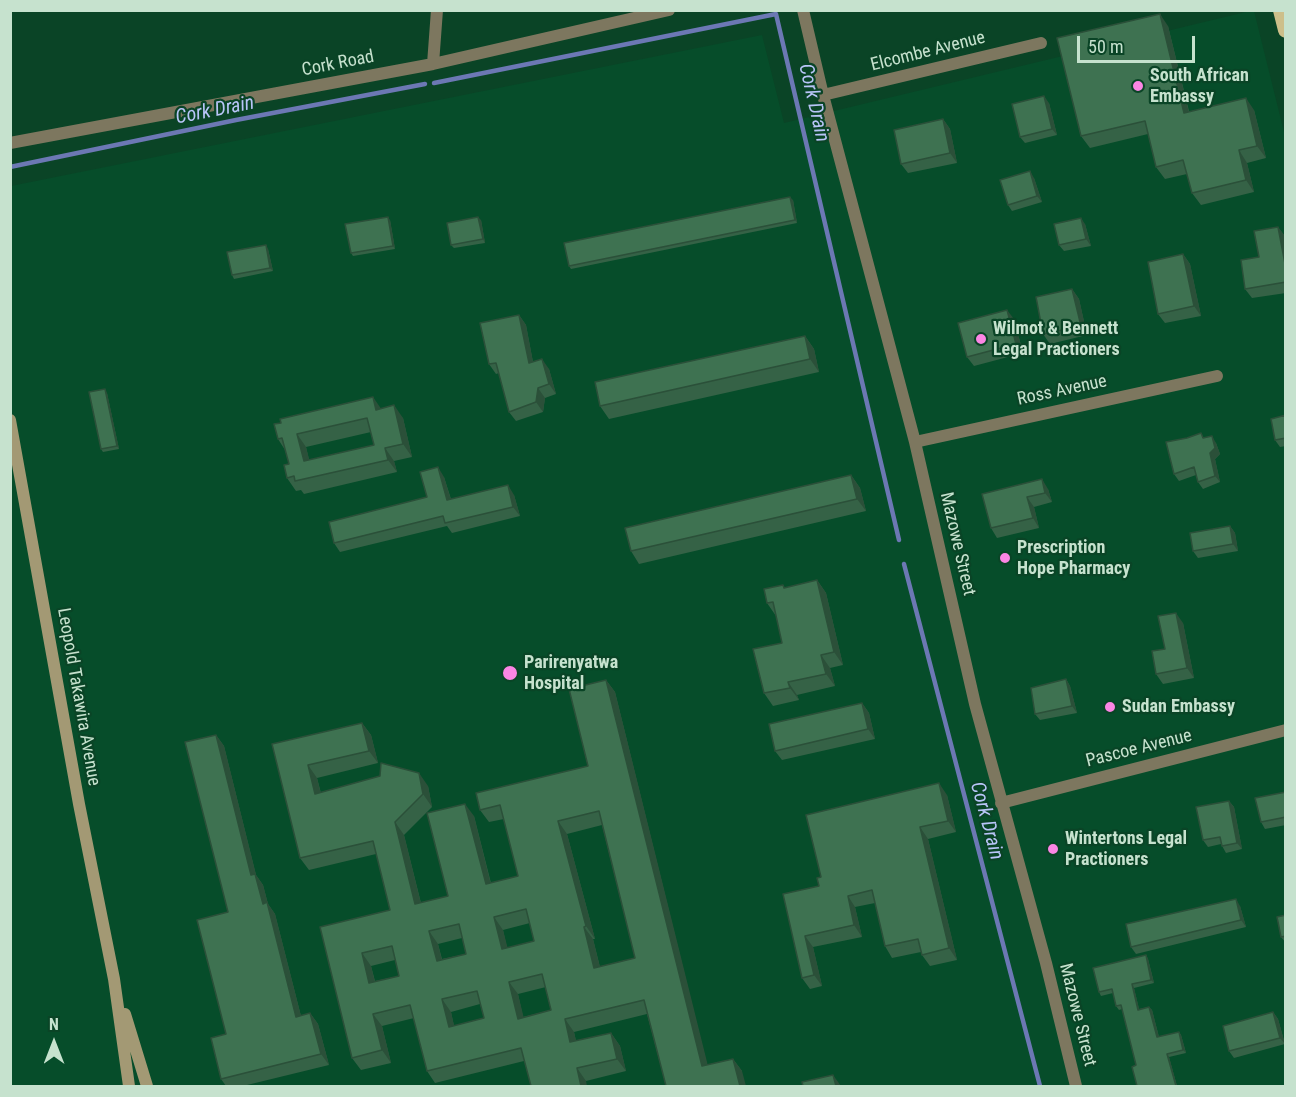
<!DOCTYPE html>
<style>
body{margin:0}
#map{position:relative;width:1296px;height:1097px;overflow:hidden;background:#0a4426;font-family:"Roboto Condensed",sans-serif}
canvas{display:block}
.frame{position:absolute;inset:0;border:12px solid #c6e2ce;pointer-events:none}
.north{position:absolute;left:24px;top:1013px;width:60px;height:60px;-webkit-text-stroke:4px #0a4426;paint-order:stroke;rotate:0deg;font-size:16px;font-weight:700;line-height:24px;text-align:center;color:#c6e2ce}
.north::after{content:'';display:block;margin:auto;width:21px;height:27px;background:#c6e2ce;clip-path:polygon(50% 0,100% 100%,50% 72%,0 100%)}
.scale{position:absolute;left:1077px;top:36px;width:118px;height:27px;box-sizing:border-box;border:3px solid #c6e2ce;border-top:0;padding-left:8px;font-size:18px;line-height:21px;white-space:nowrap;color:#c6e2ce;-webkit-text-stroke:4px #0a4426;paint-order:stroke}
</style>
<div id="map">
<canvas width="1296" height="1097"></canvas>
<div class="frame"></div>
<div class="north">N</div>
<div class="scale">50 m</div>
</div>
<script>
const context = document.querySelector('canvas').getContext('2d');
context.lineJoin = 'round';
function fillPath(path, color) { context.fillStyle = color; context.fill(path, 'evenodd'); }
const shape = rows => new Path2D(rows.map(r => 'M' + r).join(''));
function strokePath(path, color, width, dash) { context.strokeStyle = color; context.lineWidth = width; context.lineCap = dash ? 'butt' : 'round'; context.setLineDash(dash || []); context.stroke(path); }
function label(font, color, halo, rows, align = 'center') {
  context.font = font + ' "Roboto Condensed",sans-serif'; context.lineWidth = 4.5; context.setLineDash([]); context.textBaseline = 'middle'; context.strokeStyle = halo; context.fillStyle = color; for (const [text, x, y, turn = 0] of rows) {
    context.save(); context.translate(x, y); context.rotate((+turn || 0) * Math.PI / 180); context.textAlign = isNaN(turn) ? turn : align; if (halo) context.strokeText(text, 0, 0); context.fillText(text, 0, 0); context.restore();
  }
}
fillPath(shape([
 [1250,11,1254,11,1286,140,1285,1086,11,1086,11,186,762,35,784,123]
]), '#064d2a');
strokePath(shape([
 [434,83,776,14,899,540],
 [10,167,236,120,425,84],
 [904,564,1040,1086]
]), '#6c78b4', 4.5);
strokePath(shape([
 [803,10,823,95,915,442,975,704,1046,963,1076,1086],
 [433,64,437,10],
 [823,95,1041,43],
 [10,143,433,64,669,10],
 [915,442,1217,376],
 [1001,803,1286,730]
]), '#7d775f', 12);
strokePath(shape([
 [10,420,79,804,114,979,129,1086],
 [125,1014,147,1086]
]), '#a39974', 12);
strokePath(shape([
 [1281,10,1286,30]
]), '#cdbf8a', 16);
fillPath(shape([
 [1168,26,1189,111,1254,110,1266,158,1247,163,1254,192,1201,205,1192,193,1187,174,1165,179,1156,167,1148,134,1090,148,1081,136],
 [1049,103,1057,135,1025,143,1020,137],
 [943,119,950,129,957,163,908,173,901,164],
 [1034,178,1042,202,1012,211,1008,205],
 [793,200,797,223,571,269,569,266],
 [390,220,395,249,353,256,351,253],
 [481,220,485,243,454,248,451,245],
 [1085,224,1091,246,1064,251,1059,245],
 [1278,227,1286,238,1286,293,1252,298,1245,289,1259,257],
 [268,249,273,271,234,279,232,275],
 [1183,254,1190,264,1201,316,1165,323,1158,314],
 [1072,289,1079,299,1087,335,1050,344,1043,334],
 [519,315,526,325,533,362,549,369,556,394,545,398,543,412,516,421,509,412,499,373,496,374,489,364],
 [1014,319,1023,353,974,366,967,357],
 [805,336,814,349,819,372,609,419,600,406],
 [107,393,119,449,103,452,101,449],
 [381,408,403,418,412,457,394,461,397,472,304,494,301,490,296,491,287,478,289,464,285,450,278,439],
 [371,432,374,445,309,460,306,447],
 [1286,415,1286,446,1280,447,1275,440],
 [1205,438,1216,443,1220,454,1215,459,1220,482,1203,489,1198,482,1196,475,1179,481,1174,474],
 [851,475,860,488,866,511,639,564,631,551],
 [444,477,451,499,514,495,520,516,452,533,447,526,340,552,334,543,427,497],
 [1048,489,1052,502,1034,507,1039,528,997,538,991,528,982,494],
 [1230,526,1235,533,1238,551,1198,558,1193,551],
 [817,580,826,593,843,665,830,668,835,686,797,695,799,700,773,706,764,693,782,643,776,616,767,603,783,585,785,588],
 [1183,623,1194,678,1163,684,1156,674,1165,649],
 [1066,679,1070,686,1077,713,1040,720,1035,714],
 [606,680,615,692,707,1065,733,1059,742,1071,666,1086,647,1014,574,1032,576,1041,611,1033,620,1046,626,1071,586,1081,524,1061,435,1083,427,1071,414,1018,382,1026,391,1063,361,1070,352,1058,320,927,390,910,376,854,309,870,300,858,272,744,362,723,371,735,378,763,317,778,321,793,428,786,432,807,404,835,421,903,448,896,474,816,491,883,518,876,504,819,489,822,480,810,588,766],
 [602,825,635,958,600,967,593,939,595,939,567,834],
 [530,923,534,941,507,948,503,930],
 [462,938,466,954,442,959,438,944],
 [395,960,399,976,375,981,371,966],
 [546,987,551,1010,523,1017,518,994],
 [480,1004,484,1018,454,1026,451,1012],
 [862,703,869,713,875,739,782,760,775,751],
 [216,735,224,746,256,875,263,885,268,904,275,914,301,1016,310,1013,318,1024,329,1065,243,1086,226,1086,221,1079,226,1034,228,912],
 [1286,792,1286,825,1265,829,1261,822],
 [947,795,956,832,928,839,957,960,930,966,922,955,921,952,892,958,885,946,875,903,855,907,862,937,813,947,822,986,810,989,802,978,783,894,819,886,821,877],
 [1229,801,1234,807,1242,849,1226,853,1221,844,1208,847,1203,840],
 [1240,906,1246,927,1136,954,1131,947],
 [1286,915,1286,943,1281,937],
 [1146,955,1148,959,1154,983,1134,988,1139,1009,1149,1007,1152,1010,1159,1037,1179,1032,1181,1035,1186,1053,1169,1057,1177,1086,1137,1086,1136,1065,1122,1009,1119,1010,1116,1006,1113,993,1101,996,1099,992],
 [1273,1012,1278,1019,1285,1044,1234,1058,1229,1051]
]), '#356246');
fillPath(shape([
 [1160,14,1168,26,1192,125,1184,113],
 [1044,96,1049,103,1057,135,1052,129],
 [1246,98,1254,110,1266,158,1257,146],
 [943,119,950,129,957,163,950,153],
 [1239,150,1247,163,1254,192,1246,180],
 [1030,171,1034,178,1042,202,1037,196],
 [790,197,793,200,797,223,795,220],
 [388,217,390,220,395,249,393,246],
 [478,217,481,220,485,243,483,239],
 [1081,218,1085,224,1091,246,1086,239],
 [1278,227,1285,236,1286,269],
 [266,245,268,249,273,271,270,268],
 [1183,254,1190,264,1201,316,1194,306],
 [1072,289,1079,299,1087,335,1081,326],
 [1007,310,1014,319,1023,353,1016,344],
 [519,315,526,325,535,373,529,363],
 [805,336,814,349,819,372,810,359],
 [542,359,549,369,556,394,549,384],
 [538,388,545,398,543,412,536,402],
 [105,389,107,393,119,449,117,446],
 [373,397,382,410,376,410],
 [394,405,403,418,412,457,403,444],
 [297,434,306,447,313,474,304,461],
 [1212,436,1216,443,1220,454,1215,459,1220,482,1215,476,1210,453],
 [385,448,394,461,397,472,388,460],
 [438,467,444,477,454,510,447,500],
 [851,475,860,488,866,511,857,499],
 [1042,479,1048,489,1052,502,1045,493],
 [508,485,514,495,520,516,513,507],
 [1027,497,1034,507,1039,528,1033,518],
 [1230,526,1235,533,1238,551,1233,544],
 [817,580,826,593,843,665,834,652],
 [1176,613,1183,623,1194,678,1187,668],
 [821,655,830,668,835,686,826,674],
 [1066,679,1070,686,1077,713,1072,706],
 [606,680,615,692,711,1078,702,1066],
 [788,682,797,695,799,700,790,688],
 [862,703,869,713,875,739,868,729],
 [362,723,371,735,378,763,369,751],
 [216,735,224,746,256,875,263,885,268,904,275,914,304,1028,296,1017,263,904,251,875],
 [308,765,317,778,324,807,315,794],
 [419,773,428,786,432,807,423,794],
 [939,783,947,795,956,832,948,821],
 [1229,801,1234,807,1242,849,1237,843],
 [465,804,474,816,494,897,486,884],
 [558,821,567,834,595,939,586,926],
 [395,822,404,835,424,916,415,904],
 [920,827,928,839,957,960,949,948],
 [848,896,855,907,862,937,854,925],
 [1236,899,1240,906,1246,927,1241,920],
 [494,917,503,930,511,961,502,949],
 [584,927,593,939,603,980,594,968],
 [429,931,438,944,445,973,437,961],
 [805,936,813,947,822,986,814,975],
 [362,953,371,966,378,995,369,983],
 [1146,955,1148,959,1154,983,1151,980],
 [509,982,518,994,527,1031,518,1019],
 [1132,984,1134,988,1140,1013,1138,1010],
 [442,999,451,1012,457,1039,449,1027],
 [1149,1007,1152,1010,1160,1041,1157,1037],
 [1273,1012,1278,1019,1285,1044,1280,1038],
 [310,1013,318,1024,329,1065,321,1054],
 [373,1014,382,1026,391,1063,382,1050],
 [565,1019,574,1032,579,1054,570,1042],
 [1179,1032,1181,1035,1186,1053,1183,1050],
 [611,1033,620,1046,626,1071,617,1059],
 [1167,1054,1169,1057,1177,1086,1176,1086],
 [733,1059,742,1071,746,1086,740,1086],
 [577,1068,586,1081,587,1086,581,1086],
 [833,1075,841,1086,836,1086]
]), '#2b5039');
const building = shape([
 [1160,14,1184,113,1246,98,1257,146,1239,150,1246,180,1192,193,1183,160,1156,167,1145,121,1081,136,1057,38,1160,14],
 [1044,96,1052,129,1020,137,1012,104,1044,96],
 [943,119,950,153,901,164,894,130,943,119],
 [1030,171,1037,196,1008,205,1000,180,1030,171],
 [790,197,795,220,569,266,564,243,790,197],
 [388,217,393,246,351,253,345,224,388,217],
 [478,217,483,239,451,245,447,223,478,217],
 [1081,218,1086,239,1059,245,1054,224,1081,218],
 [1278,227,1286,269,1286,282,1245,289,1241,260,1259,257,1254,231,1278,227],
 [266,245,270,268,232,275,227,252,266,245],
 [1183,254,1194,306,1158,314,1148,262,1183,254],
 [1072,289,1081,326,1043,334,1036,297,1072,289],
 [1007,310,1016,344,967,357,958,323,1007,310],
 [519,315,529,363,542,359,549,384,538,388,536,402,509,412,496,363,489,364,480,323,519,315],
 [805,336,810,359,600,406,595,382,805,336],
 [105,389,117,446,101,449,89,392,105,389],
 [373,397,376,410,394,405,403,444,385,448,388,460,295,481,294,476,287,478,284,465,289,464,282,438,278,439,274,424,281,423,280,419,373,397],
 [367,418,374,445,304,461,297,434,367,418],
 [1286,415,1286,438,1275,440,1271,419,1286,415],
 [1201,433,1203,438,1212,436,1215,448,1210,453,1215,476,1198,482,1194,467,1174,474,1166,442,1187,438,1201,433],
 [438,467,447,500,508,485,513,507,445,523,443,516,334,543,329,522,427,497,420,472,438,467],
 [851,475,857,499,631,551,625,528,851,475],
 [1042,479,1045,493,1027,497,1033,518,991,528,982,494,1042,479],
 [1230,526,1233,544,1193,551,1190,533,1230,526],
 [817,580,834,652,821,655,826,674,788,682,790,688,764,693,753,649,782,643,773,602,767,603,764,589,783,585,784,588,817,580],
 [1176,613,1187,668,1156,674,1152,651,1165,649,1158,616,1176,613],
 [1066,679,1072,706,1035,714,1031,688,1066,679],
 [606,680,702,1066,733,1059,740,1086,666,1086,644,1000,565,1019,570,1042,611,1033,617,1059,577,1068,581,1086,531,1086,521,1048,427,1071,410,1005,373,1014,382,1050,352,1058,320,927,390,910,373,841,300,858,272,744,362,723,369,751,308,765,315,794,380,776,381,763,419,773,423,794,395,822,415,904,448,896,427,813,465,804,486,884,518,876,500,805,480,810,476,793,588,766,569,689,606,680],
 [599,811,635,958,594,968,584,927,586,926,558,821,599,811],
 [526,909,534,941,502,949,494,917,526,909],
 [459,924,466,954,437,961,429,931,459,924],
 [392,946,399,976,369,983,362,953,392,946],
 [542,974,551,1010,518,1019,509,982,542,974],
 [477,991,484,1018,449,1027,442,999,477,991],
 [862,703,868,729,775,751,769,724,862,703],
 [216,735,251,875,255,874,263,904,267,902,296,1017,310,1013,321,1054,221,1079,211,1038,226,1034,197,920,228,912,185,742,216,735],
 [939,783,948,821,920,827,949,948,922,955,918,939,885,946,872,890,848,896,854,925,805,936,814,975,802,978,783,894,819,886,817,878,821,877,806,815,939,783],
 [1286,792,1286,817,1261,822,1255,798,1286,792],
 [1229,801,1237,843,1222,846,1220,837,1203,840,1196,807,1229,801],
 [1236,899,1241,920,1131,947,1126,924,1236,899],
 [1286,915,1286,936,1281,937,1277,917,1286,915],
 [1146,955,1151,980,1132,984,1138,1010,1149,1007,1157,1037,1179,1032,1183,1050,1167,1054,1176,1086,1137,1086,1132,1067,1136,1065,1121,1005,1116,1006,1112,989,1099,992,1093,968,1146,955],
 [1273,1012,1280,1038,1229,1051,1223,1026,1273,1012],
 [833,1075,836,1086,803,1086,802,1082,833,1075]
]);
fillPath(building, '#3e7251');
strokePath(building, '#2b5039', 1.5);
for (const [x, y, r, color] of [
 [1138,86,6,"#fb86e4"],
 [981,339,6,"#fb86e4"],
 [1005,558,6,"#fb86e4"],
 [510,673,8,"#fb86e4"],
 [1110,707,6,"#fb86e4"],
 [1053,849,6,"#fb86e4"]
]) { const dot = new Path2D(); dot.arc(x, y, r, 0, 2 * Math.PI); context.fillStyle = color; context.fill(dot); strokePath(dot, '#0a4426', 2); }
label('18px', '#c6e2ce', '#0a4426', [
 ["Elcombe Avenue",928,52,-14],
 ["Cork Road",338,64,-11],
 ["Ross Avenue",1062,391,-12],
 ["Mazowe Street",957,544,77],
 ["Leopold Takawira Avenue",78,697,80],
 ["Pascoe Avenue",1139,749,-14],
 ["Mazowe Street",1077,1015,76]
]);
label('bold 18px', '#c6e2ce', '#0a4426', [
 ["South African",1150,76],
 ["Embassy",1150,97],
 ["Wilmot & Bennett",993,329],
 ["Legal Practioners",993,350],
 ["Prescription",1017,548],
 ["Hope Pharmacy",1017,569],
 ["Parirenyatwa",524,663],
 ["Hospital",524,684],
 ["Sudan Embassy",1122,707],
 ["Wintertons Legal",1065,839],
 ["Practioners",1065,860]
], 'left');
label('italic 20px', '#b9c5f8', '#0a4426', [
 ["Cork Drain",813,103,77],
 ["Cork Drain",215,111,-11],
 ["Cork Drain",986,821,75]
]);
</script>
